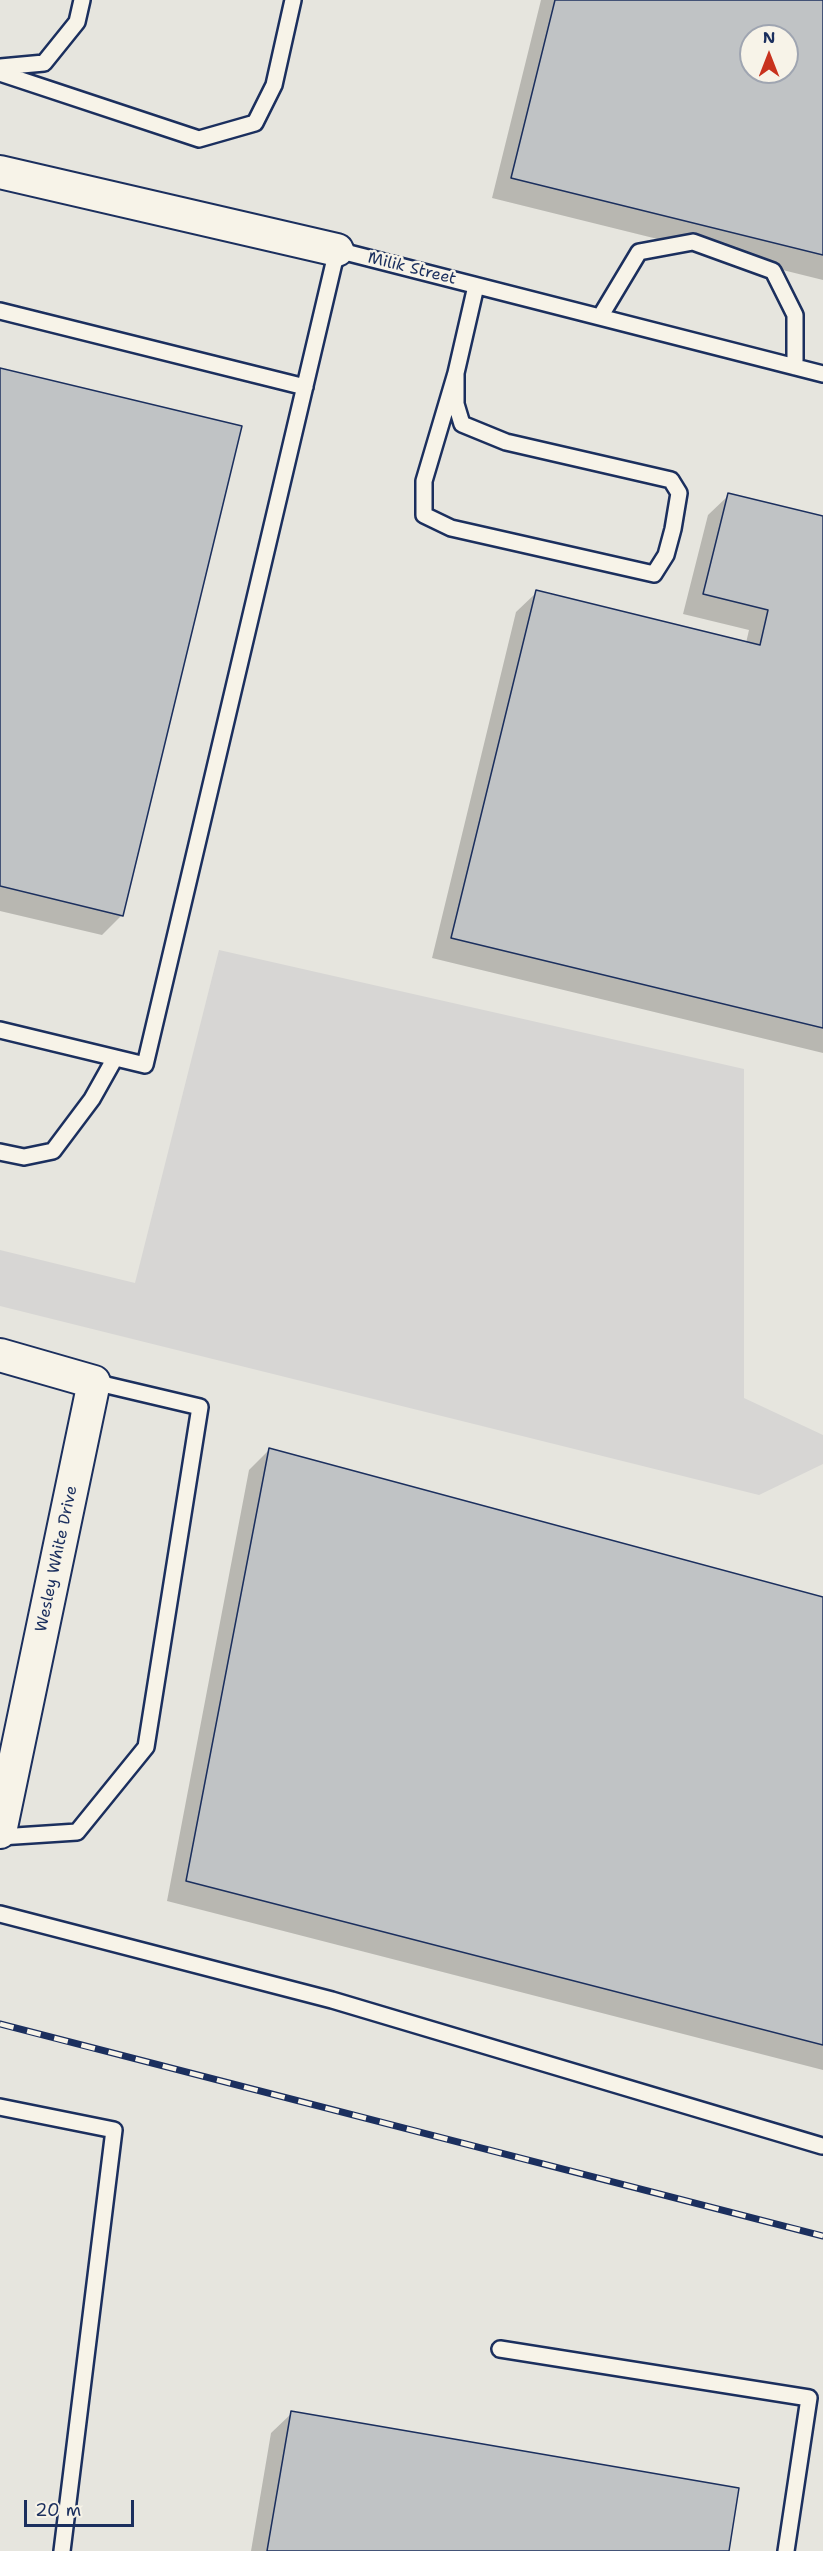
<!DOCTYPE html>
<style>
body{margin:0}
#map{position:relative;width:823px;height:2551px;overflow:hidden;background:#f7f3e8;font-family:"Shantell Sans",sans-serif}
canvas{display:block}
.north{position:absolute;left:739px;top:24px;width:60px;height:60px;box-sizing:border-box;background:#f7f3e8;border:2px solid #9fa5b1;border-radius:50%;rotate:0deg;font-size:16px;font-weight:700;line-height:24px;text-align:center;color:#1b2f5e}
.north::after{content:'';display:block;margin:auto;width:21px;height:27px;background:#c8321e;clip-path:polygon(50% 0,100% 100%,50% 72%,0 100%)}
.scale{position:absolute;left:24px;top:2500px;width:110px;height:27px;box-sizing:border-box;border:3px solid #1b2f5e;border-top:0;padding-left:8px;font-size:18px;line-height:21px;white-space:nowrap;color:#1b2f5e;-webkit-text-stroke:4px #f7f3e8;paint-order:stroke}
</style>
<div id="map">
<canvas width="823" height="2551"></canvas>
<div class="north">N</div>
<div class="scale">20 m</div>
</div>
<script>
const context = document.querySelector('canvas').getContext('2d');
context.lineJoin = 'round';
function fillPath(path, color) { context.fillStyle = color; context.fill(path, 'evenodd'); }
const shape = rows => new Path2D(rows.map(r => 'M' + r).join(''));
function strokePath(path, color, width, dash) { context.strokeStyle = color; context.lineWidth = width; context.lineCap = dash ? 'butt' : 'round'; context.setLineDash(dash || []); context.stroke(path); }
function label(font, color, halo, rows, align = 'center') {
  context.font = font + ' "Shantell Sans",sans-serif'; context.lineWidth = 5; context.setLineDash([]); context.textBaseline = 'middle'; context.strokeStyle = halo; context.fillStyle = color; for (const [text, x, y, turn = 0] of rows) {
    context.save(); context.translate(x, y); context.rotate((+turn || 0) * Math.PI / 180); context.textAlign = isNaN(turn) ? turn : align; if (halo) context.strokeText(text, 0, 0); context.fillText(text, 0, 0); context.restore();
  }
}
fillPath(shape([
 [0,0,823,0,823,2551,0,2551],
 [751,36,787,36,787,72,751,72]
]), '#e6e5de');
fillPath(shape([
 [219,950,744,1069,744,1398,823,1435,823,1464,759,1495,0,1306,0,1250,135,1283]
]), '#d7d6d4');
fillPath(shape([
 [541,0,823,0,823,280,492,198],
 [751,36,787,36,787,72,751,72],
 [0,370,122,915,102,935,0,911],
 [729,495,823,517,823,1053,432,958,516,612,537,592,746,643,749,630,683,614,708,515],
 [269,1450,823,1599,823,2070,167,1901,249,1470],
 [292,2413,727,2551,251,2551,271,2433]
]), '#0003');
const building = shape([
 [555,0,823,0,823,255,511,178,555,0],
 [751,36,787,36,787,72,751,72,751,36],
 [0,368,242,426,123,916,0,886,0,368],
 [728,493,823,516,823,1028,451,938,536,590,760,645,768,610,703,594,728,493],
 [269,1448,823,1597,823,2045,186,1881,269,1448],
 [291,2411,739,2488,729,2551,267,2551,291,2411]
]);
fillPath(building, '#c0c3c5');
strokePath(building, '#1b2f5e', 1.5);
const lane = shape([
 [0,67,44,63,77,22,82,0],
 [0,73,199,139,255,123,274,85,293,0],
 [0,311,305,387],
 [600,317,639,252,693,242,773,271,795,315,795,367],
 [456,373,424,481,424,515,451,528,654,574,666,555,673,529,679,493,671,480,506,442,462,424,456,404,456,373,476,286],
 [0,1030,145,1065,337,250,823,374],
 [0,1152,24,1157,53,1151,92,1099,115,1058],
 [0,1837,77,1832,146,1747,200,1407,94,1382],
 [0,1914,332,2000,822,2146],
 [0,2107,114,2130,62,2551],
 [500,2349,809,2398,786,2551]
]);
const street = shape([
 [0,172,337,250],
 [0,1355,94,1382,0,1832]
]);
strokePath(lane, '#1b2f5e', 20);
strokePath(street, '#1b2f5e', 36);
strokePath(lane, '#f7f3e8', 15);
strokePath(street, '#f7f3e8', 32);
const rail = shape([
 [0,2024,823,2236]
]);
strokePath(rail, '#1b2f5e', 7);
strokePath(rail, '#f7f3e8', 4.5, [14]);
label('16px', '#1b2f5e', '#f7f3e8', [
 ["Milik Street",412,269,14],
 ["Wesley White Drive",57,1559,-78]
]);
</script>
